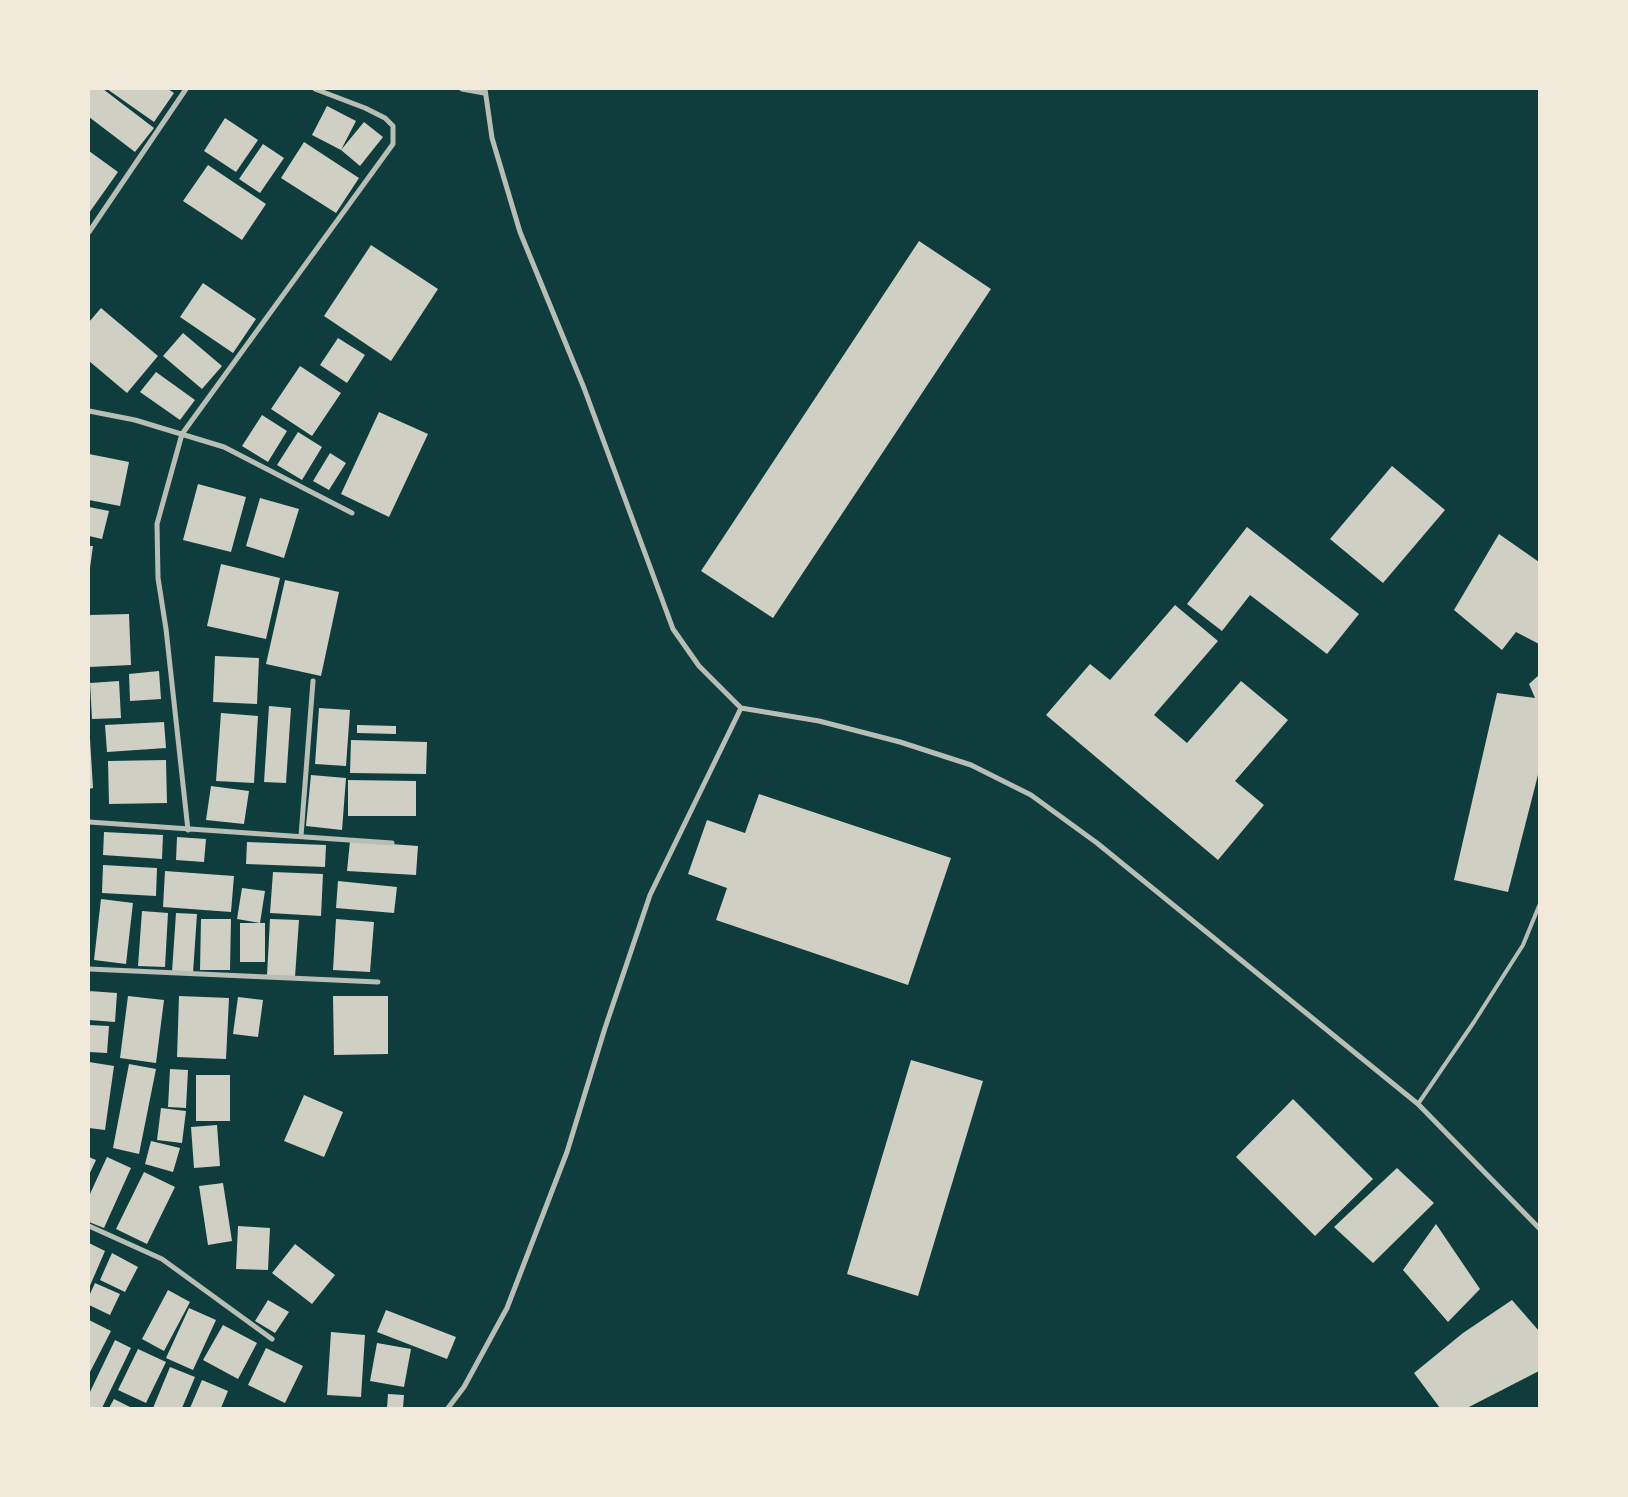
<!DOCTYPE html>
<style>
body{margin:0}
#map{position:relative;width:1628px;height:1497px;overflow:hidden;background:#0f3d3e;font-family:"PT Sans Narrow",sans-serif}
canvas{display:block}
.frame{position:absolute;inset:0;border:90px solid #f1e9da;pointer-events:none}
</style>
<div id="map">
<canvas width="1628" height="1497"></canvas>
<div class="frame"></div>
</div>
<script>
const context = document.querySelector('canvas').getContext('2d');
context.lineJoin = 'round';
function fillPath(path, color) { context.fillStyle = color; context.fill(path, 'evenodd'); }
const shape = rows => new Path2D(rows.map(r => 'M' + r).join(''));
function strokePath(path, color, width, dash) { context.strokeStyle = color; context.lineWidth = width; context.lineCap = dash ? 'butt' : 'round'; context.setLineDash(dash || []); context.stroke(path); }
fillPath(shape([
 [89,89,103,89,154,128,135,152,89,117],
 [107,89,168,89,174,93,154,122],
 [327,106,356,121,341,150,312,135],
 [225,118,258,140,236,172,204,151],
 [364,122,383,137,360,166,341,150],
 [304,142,359,178,336,213,281,178],
 [263,144,284,158,260,193,239,179],
 [89,151,118,172,89,213],
 [208,165,266,204,242,240,183,201],
 [919,241,991,289,773,618,701,571],
 [371,245,438,289,391,361,324,316],
 [203,283,256,319,233,353,180,317],
 [101,308,158,356,127,393,89,361,89,322],
 [183,333,222,366,202,389,163,356],
 [338,338,365,355,347,383,320,365],
 [300,366,341,393,312,436,271,409],
 [156,372,195,400,180,420,140,392],
 [379,412,428,434,389,517,341,494],
 [262,415,287,431,268,462,242,446],
 [298,432,322,447,302,480,277,465],
 [330,453,346,463,329,490,313,481],
 [89,454,129,462,120,506,89,500],
 [1392,466,1445,510,1383,583,1330,539],
 [198,484,246,497,231,552,183,540],
 [260,498,299,509,284,558,246,546],
 [89,507,109,511,102,539,89,536],
 [1247,527,1359,614,1327,654,1250,595,1222,631,1187,604],
 [1499,534,1539,562,1539,644,1516,632,1502,650,1454,610],
 [89,546,93,546,90,568,89,567],
 [221,564,280,578,266,639,207,626],
 [285,580,339,592,321,676,266,664],
 [1175,605,1218,641,1154,715,1187,743,1241,681,1288,720,1235,781,1264,805,1218,860,1046,715,1090,664,1110,680],
 [129,614,131,665,89,667,89,615],
 [215,656,259,658,257,704,213,702],
 [159,671,161,699,130,701,129,674],
 [1539,675,1539,771,1508,892,1454,880,1497,693,1535,698,1529,684],
 [119,681,121,718,92,719,90,683],
 [269,706,291,708,286,783,264,782],
 [319,708,350,710,346,766,315,764],
 [221,713,258,716,254,783,216,781],
 [164,722,166,748,107,752,105,725],
 [357,725,396,726,396,734,357,733],
 [90,739,93,788,89,789,89,740],
 [351,740,427,742,426,774,350,773],
 [166,760,167,803,109,804,108,761],
 [311,775,346,778,342,830,306,826],
 [348,780,416,781,416,816,348,816],
 [211,786,249,791,244,824,206,820],
 [759,794,951,858,908,985,716,920,727,888,688,874,707,820,745,833],
 [104,832,163,835,162,859,103,855],
 [177,837,206,839,204,862,176,860],
 [350,841,418,846,416,875,347,871],
 [247,842,326,845,325,867,246,864],
 [103,865,157,868,156,896,102,893],
 [165,871,234,876,231,912,163,907],
 [273,872,323,874,321,916,270,913],
 [338,881,397,887,394,913,336,908],
 [242,888,265,891,260,923,237,919],
 [101,899,133,903,126,964,94,960],
 [142,911,168,913,165,967,138,966],
 [176,913,197,914,193,973,172,972],
 [201,919,231,919,230,970,200,970],
 [270,919,299,920,295,977,267,975],
 [336,919,374,922,370,972,333,970],
 [240,923,265,923,265,962,240,962],
 [89,991,117,993,115,1022,89,1020],
 [128,996,164,1000,156,1063,120,1058],
 [179,996,229,998,226,1059,177,1057],
 [333,996,388,996,388,1054,334,1055],
 [238,997,263,1000,258,1037,233,1034],
 [89,1025,109,1026,107,1053,89,1052],
 [911,1060,983,1081,918,1296,847,1274],
 [89,1062,114,1066,105,1130,89,1128],
 [129,1064,156,1069,139,1154,113,1148],
 [170,1069,188,1070,186,1108,168,1107],
 [196,1075,230,1075,230,1121,196,1121],
 [304,1095,343,1112,324,1157,284,1141],
 [1293,1099,1373,1179,1315,1236,1236,1157],
 [161,1108,186,1111,182,1143,157,1140],
 [217,1125,220,1166,194,1168,191,1127],
 [151,1141,180,1148,173,1172,145,1164],
 [89,1157,96,1160,89,1175],
 [107,1157,131,1168,104,1228,89,1222,89,1196],
 [1397,1168,1434,1203,1373,1263,1334,1227],
 [144,1172,175,1187,147,1244,116,1229],
 [223,1183,232,1241,208,1245,199,1186],
 [1436,1224,1480,1289,1448,1322,1403,1270],
 [238,1226,270,1228,268,1270,236,1269],
 [89,1243,105,1251,89,1288],
 [295,1244,335,1275,312,1304,272,1273],
 [112,1253,138,1267,125,1292,100,1280],
 [95,1283,120,1294,110,1315,89,1305,89,1296],
 [168,1290,190,1302,164,1351,142,1339],
 [268,1300,289,1312,275,1333,255,1321],
 [1512,1300,1539,1331,1539,1371,1467,1408,1440,1408,1414,1373,1463,1333],
 [189,1308,216,1320,193,1370,166,1358],
 [386,1310,456,1337,447,1359,377,1332],
 [89,1320,111,1331,89,1374],
 [223,1325,257,1343,238,1379,203,1360],
 [331,1332,365,1335,361,1397,327,1395],
 [115,1340,131,1348,102,1408,89,1408,89,1394],
 [377,1343,411,1349,404,1387,370,1381],
 [266,1348,303,1366,285,1403,248,1385],
 [138,1349,166,1362,146,1403,118,1390],
 [170,1367,195,1377,182,1408,153,1408],
 [202,1380,228,1391,221,1408,190,1408],
 [388,1394,404,1395,403,1408,387,1408],
 [114,1399,132,1408,109,1408]
]), '#cfcfc3');
strokePath(shape([
 [1418,1104,1474,1022,1523,945,1539,906]
]), '#b8beb3', 4);
strokePath(shape([
 [462,89,484,93],
 [485,89,492,138,520,232,584,388,673,629,699,666,741,708,819,721,900,742,971,765,1031,795,1097,843,1418,1104,1539,1228],
 [89,232,186,89],
 [89,411,135,420,224,447,352,513],
 [89,822,392,843],
 [188,830,166,629,158,578,157,524,182,434,393,144,393,126,385,118,365,108,315,89],
 [301,836,313,681],
 [89,969,378,982],
 [89,1226,162,1259,272,1339],
 [448,1408,464,1387,507,1308,567,1152,605,1028,650,895,741,708]
]), '#b8beb3', 5);
</script>
